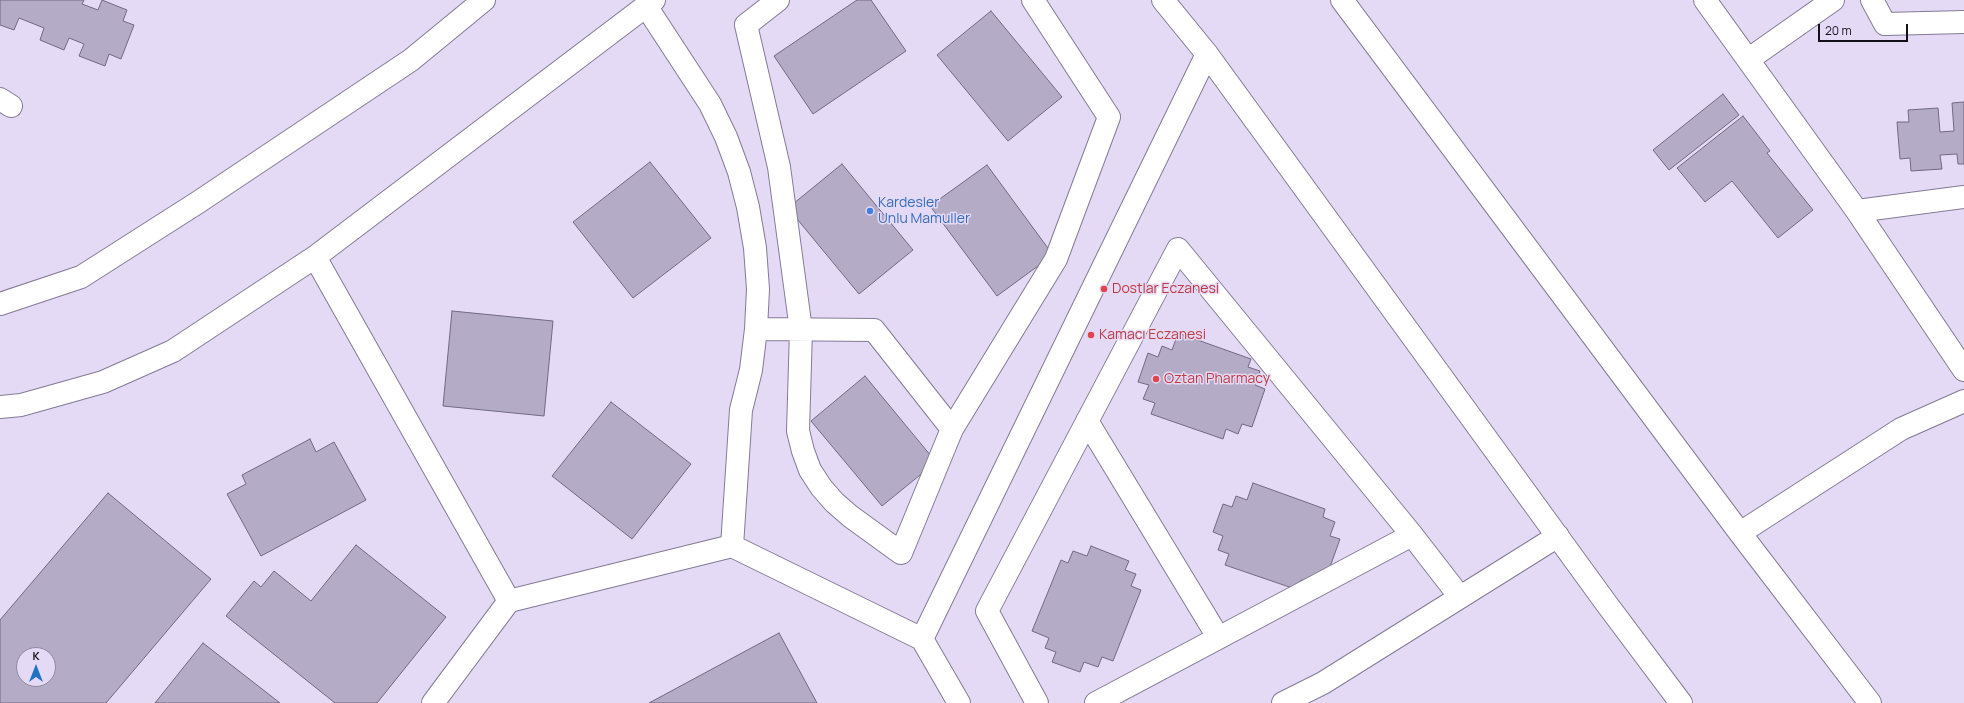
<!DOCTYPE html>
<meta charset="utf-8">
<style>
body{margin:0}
#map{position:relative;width:1964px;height:703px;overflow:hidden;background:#e4daf6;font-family:Manrope,sans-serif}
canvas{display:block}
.north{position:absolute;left:16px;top:647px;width:40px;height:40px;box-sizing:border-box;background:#e4daf6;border:1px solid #90899e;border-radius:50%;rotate:0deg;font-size:11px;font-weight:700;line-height:16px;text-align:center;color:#131019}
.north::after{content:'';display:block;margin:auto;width:14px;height:18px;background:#2073c1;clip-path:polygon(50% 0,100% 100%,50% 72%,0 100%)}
.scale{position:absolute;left:1818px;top:24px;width:90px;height:18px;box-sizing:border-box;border:2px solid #131019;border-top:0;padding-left:5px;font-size:12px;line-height:14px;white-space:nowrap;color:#131019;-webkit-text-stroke:3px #e4daf6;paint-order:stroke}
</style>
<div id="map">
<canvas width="1964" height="703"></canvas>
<div class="north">K</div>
<div class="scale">20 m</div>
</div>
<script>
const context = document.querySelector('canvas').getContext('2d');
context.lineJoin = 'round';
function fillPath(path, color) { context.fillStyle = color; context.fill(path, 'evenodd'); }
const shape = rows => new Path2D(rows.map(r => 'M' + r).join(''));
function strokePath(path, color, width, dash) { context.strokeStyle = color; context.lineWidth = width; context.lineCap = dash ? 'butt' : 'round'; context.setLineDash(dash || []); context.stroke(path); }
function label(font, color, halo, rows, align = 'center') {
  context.font = font + ' Manrope,sans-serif'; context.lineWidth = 3; context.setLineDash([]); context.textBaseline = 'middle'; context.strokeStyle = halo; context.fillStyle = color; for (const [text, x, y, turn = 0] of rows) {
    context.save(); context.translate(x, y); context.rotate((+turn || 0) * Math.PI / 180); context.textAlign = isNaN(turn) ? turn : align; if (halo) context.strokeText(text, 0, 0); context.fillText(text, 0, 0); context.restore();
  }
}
const building = shape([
 [0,0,84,0,82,4,98,10,102,0,127,10,123,21,134,25,121,59,109,54,105,66,79,56,84,44,69,38,64,50,40,40,44,28,19,18,14,30,0,25,0,0],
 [857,0,871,0,906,51,813,114,774,56,857,0],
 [991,11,1062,97,1008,141,937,55,991,11],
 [1723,94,1739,115,1669,170,1653,150,1723,94],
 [1964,102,1964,164,1958,164,1957,154,1940,155,1942,169,1911,171,1910,158,1900,159,1897,122,1909,122,1908,110,1938,108,1940,132,1954,131,1952,103,1964,102],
 [1743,116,1770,151,1767,153,1813,210,1778,238,1732,181,1705,202,1677,168,1743,116],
 [650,162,711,238,633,298,573,222,650,162],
 [842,164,913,250,859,294,788,208,842,164],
 [987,165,1053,255,997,296,930,206,987,165],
 [452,311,553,321,544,416,443,406,452,311],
 [1178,333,1251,359,1248,367,1260,371,1255,385,1265,389,1252,427,1242,424,1238,434,1226,429,1223,439,1151,414,1155,403,1143,399,1149,385,1138,382,1148,353,1158,357,1162,346,1172,350,1178,333],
 [865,376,936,462,882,506,811,421,865,376],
 [611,402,691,464,632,539,552,476,611,402],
 [310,439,316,452,334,442,366,500,261,556,227,494,246,484,242,475,310,439],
 [1253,483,1325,509,1323,517,1335,522,1330,536,1340,539,1326,578,1313,585,1301,580,1298,590,1225,565,1229,554,1218,550,1223,536,1213,532,1223,504,1232,507,1236,496,1247,500,1253,483],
 [108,493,211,579,106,703,0,703,0,620,108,493],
 [24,655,48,655,48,679,24,679,24,655],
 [356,545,446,617,377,703,335,703,226,616,254,581,261,587,274,571,311,601,356,545],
 [1091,546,1129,561,1125,570,1136,574,1131,586,1141,590,1113,661,1102,657,1098,667,1084,662,1080,672,1052,662,1056,652,1045,648,1049,638,1032,631,1061,560,1068,563,1073,551,1087,556,1091,546],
 [779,633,817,703,649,703,779,633],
 [203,643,280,703,155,703,203,643]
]);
fillPath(building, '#b4abc6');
strokePath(building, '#716981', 1);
const minor = shape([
 [778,0,746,25,779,167,801,330,798,431,803,451,810,470,821,487,834,502,850,516,901,553,952,429,1056,259,1109,117,1033,0],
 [1163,0,1207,54,1606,603,1681,703],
 [1342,0,1740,533,1870,703],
 [1705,0,1857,211,1964,370],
 [1872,0,1885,24,1964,22],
 [646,6,710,104,726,137,739,172,748,207,755,248,758,289,756,329,751,370,741,410,732,546],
 [1749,59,1833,0],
 [0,99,11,106],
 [1857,211,1964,197],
 [315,257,509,601],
 [0,304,81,277,197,203,411,60,484,0],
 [756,329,874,330,952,429],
 [0,407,21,405,103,382,173,351,315,257,654,0],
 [1087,421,1218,637],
 [1740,533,1901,429,1964,401],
 [922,639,1207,54],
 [433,703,509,601,732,546,922,639,959,703],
 [1037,703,987,611,1178,249,1412,535,1460,597],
 [1096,703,1412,535],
 [1283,703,1323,683,1558,536]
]);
strokePath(minor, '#847b95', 24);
strokePath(minor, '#fff', 22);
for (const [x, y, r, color] of [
 [870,211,4,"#3f7fe0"],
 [1104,289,4,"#e0444e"],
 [1091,335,4,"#e0444e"],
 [1156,379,4,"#e0444e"]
]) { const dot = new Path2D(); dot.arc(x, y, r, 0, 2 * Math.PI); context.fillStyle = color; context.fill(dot); strokePath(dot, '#e4daf6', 1.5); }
label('14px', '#366cbe', '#e4daf6', [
 ["Kardesler",878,203],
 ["Unlu Mamuller",878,219]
], 'left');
label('14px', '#be3a42', '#e4daf6', [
 ["Dostlar Eczanesi",1112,289],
 ["Kamacı Eczanesi",1099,335],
 ["Oztan Pharmacy",1164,379]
], 'left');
</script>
